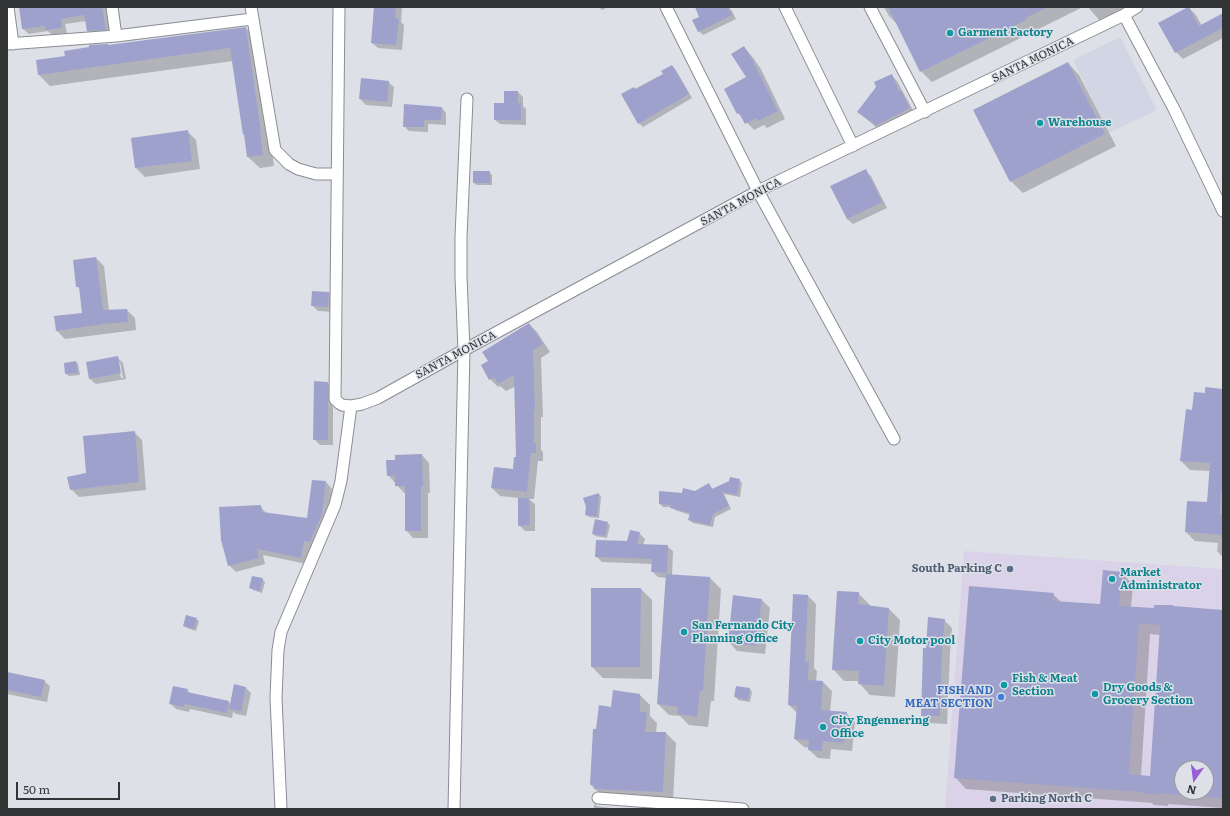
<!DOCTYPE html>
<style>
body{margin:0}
#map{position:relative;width:1230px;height:816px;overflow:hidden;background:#dee0e7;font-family:Literata,serif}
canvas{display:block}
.frame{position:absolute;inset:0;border:8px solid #333436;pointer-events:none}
.north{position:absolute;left:1174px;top:760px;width:40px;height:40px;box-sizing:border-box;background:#dee0e7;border:1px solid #9a9ba0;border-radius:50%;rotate:194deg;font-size:11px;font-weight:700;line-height:16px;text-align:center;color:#333436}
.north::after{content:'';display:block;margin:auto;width:14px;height:18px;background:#975dd5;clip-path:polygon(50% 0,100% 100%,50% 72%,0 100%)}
.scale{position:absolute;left:16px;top:782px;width:104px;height:18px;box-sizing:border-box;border:2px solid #333436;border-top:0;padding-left:5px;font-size:12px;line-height:14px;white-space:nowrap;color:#333436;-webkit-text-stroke:3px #dee0e7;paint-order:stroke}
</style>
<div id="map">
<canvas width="1230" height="816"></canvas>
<div class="frame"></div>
<div class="north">N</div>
<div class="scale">50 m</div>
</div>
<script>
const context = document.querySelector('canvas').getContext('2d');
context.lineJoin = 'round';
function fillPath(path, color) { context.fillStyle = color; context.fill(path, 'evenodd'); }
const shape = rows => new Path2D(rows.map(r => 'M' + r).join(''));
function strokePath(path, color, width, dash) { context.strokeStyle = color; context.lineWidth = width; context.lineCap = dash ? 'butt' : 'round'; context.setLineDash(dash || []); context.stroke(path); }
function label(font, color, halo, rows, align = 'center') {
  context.font = font + ' Literata,serif'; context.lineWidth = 3; context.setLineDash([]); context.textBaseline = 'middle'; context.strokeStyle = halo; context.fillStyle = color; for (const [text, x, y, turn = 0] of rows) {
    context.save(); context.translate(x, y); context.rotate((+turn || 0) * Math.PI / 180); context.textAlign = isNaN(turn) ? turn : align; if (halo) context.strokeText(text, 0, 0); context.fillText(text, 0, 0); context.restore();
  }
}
fillPath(shape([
 [964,551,1223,569,1223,809,945,809],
 [1182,768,1206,768,1206,792,1182,792]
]), '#dad2e8');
fillPath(shape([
 [1120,37,1157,110,1109,133,1073,60]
]), '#d2d6e4');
fillPath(shape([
 [18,7,108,7,111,35,93,36,88,31,86,21,65,24,67,33,52,35,48,31,29,34,23,29,21,10],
 [374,7,402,7,401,22,404,25,402,50,378,48,372,43],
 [599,7,608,7,602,10],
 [696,7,728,7,732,11,736,19,703,35,699,31,701,17],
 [884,7,1083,7,932,82,921,71,899,26,889,16],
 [1088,7,1131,7,1101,22],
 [1189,8,1196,15,1202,26,1223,14,1223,38,1183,59,1176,52],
 [246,28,257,39,274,166,260,168,248,157,246,136,244,134,233,61,50,86,39,75,66,57,109,46],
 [744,47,751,55,761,69,785,119,767,128,764,125,754,130,738,113,747,78],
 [1068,63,1079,75,1116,146,1023,193,1011,181],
 [672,66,676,70,692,98,643,127,639,123,636,90,665,74],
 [891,75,897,81,915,114,881,131,858,112],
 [388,82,394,87,392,107,366,105,360,99],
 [518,92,523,97,523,106,526,109,526,125,500,124,495,120,505,104],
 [442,108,446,113,446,125,428,124,428,132,409,131,404,126],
 [187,131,196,140,200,169,145,177,136,168,132,139],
 [865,171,871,176,887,208,853,224,847,219],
 [489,172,492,175,492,185,477,185,474,183],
 [96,258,104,266,109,311,127,310,135,318,136,330,65,339,57,331,83,314,80,289,77,286],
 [329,293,334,299,334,312,318,311,312,305],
 [529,324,537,332,550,352,541,358,543,417,541,417,541,450,543,452,543,461,538,461,534,499,529,499,535,504,535,531,525,531,519,525,519,498,500,496,492,488,514,470,517,458,516,386,506,391,500,386,498,387,490,379,490,362],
 [117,357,123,363,126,379,96,384,90,379],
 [118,362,120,362,123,378,121,378],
 [76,362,78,364,80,375,69,376,66,374],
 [328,383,333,388,333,445,320,445,314,439],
 [1206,388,1223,390,1223,557,1217,551,1218,543,1195,541,1186,532,1208,503,1210,471,1190,470,1181,461,1193,411,1206,394],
 [134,432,142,440,146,490,79,497,71,489],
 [422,455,429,463,430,493,428,493,428,538,413,538,406,530,406,493,404,493,388,475,396,461],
 [739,480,742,483,740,497,724,494,731,509,715,517,713,527,693,523,689,520,690,515,675,510,672,507,663,507,660,504,683,494,695,492,709,485,713,489],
 [326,482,332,489,328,521,317,548,311,546,307,564,263,555,265,564,236,572,229,565,260,506,267,514,308,519],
 [599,494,601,497,599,518,589,517,586,515,587,507,584,499],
 [607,523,610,525,607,538,595,536,593,533],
 [639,533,645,539,643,545,667,546,673,551,672,576,710,578,721,589,714,701,711,701,708,727,689,725,680,716,669,715,658,704,666,578,658,577,653,572,653,564,602,562,596,556,628,542],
 [1104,571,1122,573,1133,585,1131,607,1155,609,1174,608,1223,611,1223,808,1168,804,1168,806,1154,805,1152,803,966,789,955,777,1053,594,1062,603,1101,605],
 [1150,634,1160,635,1151,777,1141,776],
 [1182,768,1206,768,1206,792,1182,792],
 [262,579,265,582,262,593,253,590,250,588],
 [641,589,652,600,652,679,603,678,592,667],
 [858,593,870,605,870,607,889,609,900,620,895,697,870,695,859,683,859,681,844,681,833,669],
 [808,596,816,604,814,668,817,671,816,682,823,682,832,691,830,712,846,713,855,722,852,751,831,749,830,759,818,758,809,750,810,748,804,747,795,739,797,713,789,705],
 [762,600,770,608,765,654,737,651,729,642],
 [196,619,199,621,196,631,187,628,184,626],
 [944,620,952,628,950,654,947,724,930,723,922,715,927,649],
 [7,673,44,681,50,686,47,702,7,694],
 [245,687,251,693,246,716,236,714,233,712,232,718,190,709,189,712,176,709,170,703,187,690,191,694,228,702,231,704],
 [750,689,752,692,750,702,738,700,736,697],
 [640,695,650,705,650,716,657,723,656,733,666,733,676,743,673,802,605,799,591,785,597,730,612,708],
 [594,804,597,806,617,809,594,809]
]), '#0003');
fillPath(shape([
 [19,7,102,7,106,30,87,31,84,15,61,19,62,28,45,30,45,26,22,29],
 [374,7,396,7,395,18,399,19,396,45,371,43],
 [695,7,728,7,732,15,698,32,692,20,699,17],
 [888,7,1048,7,1025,18,1026,20,920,72],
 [1188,7,1189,7,1199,26,1223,13,1223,28,1175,53,1158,23],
 [246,27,261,132,260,132,263,155,247,157,244,134,243,135,230,48,38,75,36,60,65,56,64,51,89,47,89,45,108,44,108,45],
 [744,46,753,61,778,111,758,121,756,118,745,124,739,113,737,114,724,89,746,77,731,54],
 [1068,62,1105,134,1010,182,973,110],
 [672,65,689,94,638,124,621,94,634,87,635,89,663,74,661,71],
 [892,74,899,91,901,90,910,108,875,126,874,124,857,112,876,87,874,82],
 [361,78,389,81,387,102,359,99],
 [504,91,518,91,518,103,521,103,521,120,494,120,494,103,504,103],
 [404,104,442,107,441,120,424,120,424,127,403,127],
 [188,130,192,161,135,168,131,138],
 [866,169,882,202,847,219,830,186],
 [473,171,490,171,490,183,473,183],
 [96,257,103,310,127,309,128,322,104,324,56,331,54,316,82,313,79,287,76,287,73,260],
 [312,291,329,292,328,307,311,306],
 [529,323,543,344,533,350,535,410,534,410,534,443,536,443,536,453,531,453,527,492,491,488,494,467,513,469,514,457,516,457,514,375,498,384,494,377,489,380,481,365,488,361,482,352],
 [118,356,121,373,89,379,86,362],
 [76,361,78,373,65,374,64,363],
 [314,381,328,382,328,440,313,440],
 [1205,387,1223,389,1222,413,1223,413,1223,491,1221,491,1220,514,1223,514,1223,535,1185,532,1187,501,1207,502,1210,463,1180,461,1186,409,1192,410,1194,392,1205,393],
 [135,431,139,482,70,490,67,477,86,473,83,436],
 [422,454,423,486,421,486,421,531,405,531,405,486,395,486,395,475,387,476,386,460,395,460,395,455],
 [730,477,740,479,737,495,722,492,729,506,713,514,710,525,688,520,690,513,670,508,671,505,659,504,659,491,682,493,683,488,695,491,709,483,712,489,729,481],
 [312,480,326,481,322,514,310,542,304,541,301,558,257,549,259,558,228,566,221,540,219,507,261,505,262,512,307,518],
 [599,493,597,516,585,515,586,507,583,498],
 [518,498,529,498,530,525,518,526],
 [595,519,608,522,605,536,592,534],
 [630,530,640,532,637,544,668,545,667,573,651,572,652,559,595,557,596,540,627,541],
 [1103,570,1122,572,1119,606,1154,608,1154,605,1173,605,1173,606,1223,610,1223,798,1206,797,1206,768,1182,768,1182,795,1157,793,1157,795,1142,793,1142,792,954,778,969,586,1054,593,1053,601,1100,604],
 [1139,623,1160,625,1150,776,1129,774],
 [666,574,710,577,703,691,700,690,697,717,677,714,678,707,657,704],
 [252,576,263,578,260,591,249,588],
 [591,588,641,588,640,667,591,667],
 [837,591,859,592,858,604,889,608,884,686,858,684,859,671,832,670],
 [793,594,808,595,805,662,809,662,808,680,823,681,821,710,847,712,844,743,823,741,822,751,808,750,809,740,794,739,797,706,788,705],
 [733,595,762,599,756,646,728,642],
 [186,615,197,618,194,629,183,626],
 [928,617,945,619,942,645,940,716,921,716,923,648,926,648],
 [7,672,45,680,41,697,7,690],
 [234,684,246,687,241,711,229,709],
 [173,686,188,689,187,692,229,701,227,713,185,704,184,707,169,704],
 [736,686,750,688,748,700,734,697],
 [613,690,640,694,640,712,647,712,645,732,666,732,663,792,594,789,594,785,590,785,593,729,596,729,599,705,611,707]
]), '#9ea1cc');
const street = shape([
 [8,7,13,44],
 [112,7,116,36],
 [251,7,275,150,289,164,298,169,316,174,336,174],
 [339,7,335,399,339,403,342,405,351,406,362,404,378,398,464,350,758,191,1124,15,1137,7],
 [666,7,758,191,894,439],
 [785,7,853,146],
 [870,7,925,112],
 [1124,15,1174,109,1223,211],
 [7,44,116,36,252,19],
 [598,798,743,809],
 [281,809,276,698,278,650,281,632,335,505,341,481,351,406],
 [454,809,464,350,461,277,461,237,467,99]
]);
strokePath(street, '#8a8c92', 13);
strokePath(street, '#fff', 11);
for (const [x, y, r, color] of [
 [950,33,4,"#0f9aa8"],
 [1040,123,4,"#0f9aa8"],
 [1010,569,4,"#5c6f8a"],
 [1112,579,4,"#0f9aa8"],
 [684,632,4,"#0f9aa8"],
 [860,641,4,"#0f9aa8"],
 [1004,685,4,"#0f9aa8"],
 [1095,694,4,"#0f9aa8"],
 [1001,697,4,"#3f7fe0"],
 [823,727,4,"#0f9aa8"],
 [993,799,4,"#5c6f8a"]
]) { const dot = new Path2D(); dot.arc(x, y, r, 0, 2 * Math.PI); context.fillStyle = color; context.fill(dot); strokePath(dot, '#dee0e7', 1.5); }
label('bold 11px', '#0d838f', '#dee0e7', [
 ["Garment Factory",958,33],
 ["Warehouse",1048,123],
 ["Market",1120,573],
 ["Administrator",1120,586],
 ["San Fernando City",692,626],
 ["Planning Office",692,639],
 ["City Motor pool",868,641],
 ["Fish & Meat",1012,679],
 ["Section",1012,692],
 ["Dry Goods &",1103,688],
 ["Grocery Section",1103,701],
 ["City Engennering",831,721],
 ["Office",831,734]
], 'left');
label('11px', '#333436', '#dee0e7', [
 ["SANTA MONICA",1033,60,-26],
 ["SANTA MONICA",741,202,-28],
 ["SANTA MONICA",456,355,-28]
]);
label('bold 11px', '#4e5e75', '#dee0e7', [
 ["South Parking C",1002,569],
 ["Parking North C",1001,799,"left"]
], 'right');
label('bold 11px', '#366cbe', '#dee0e7', [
 ["FISH AND",993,691],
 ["MEAT SECTION",993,704]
], 'right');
</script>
